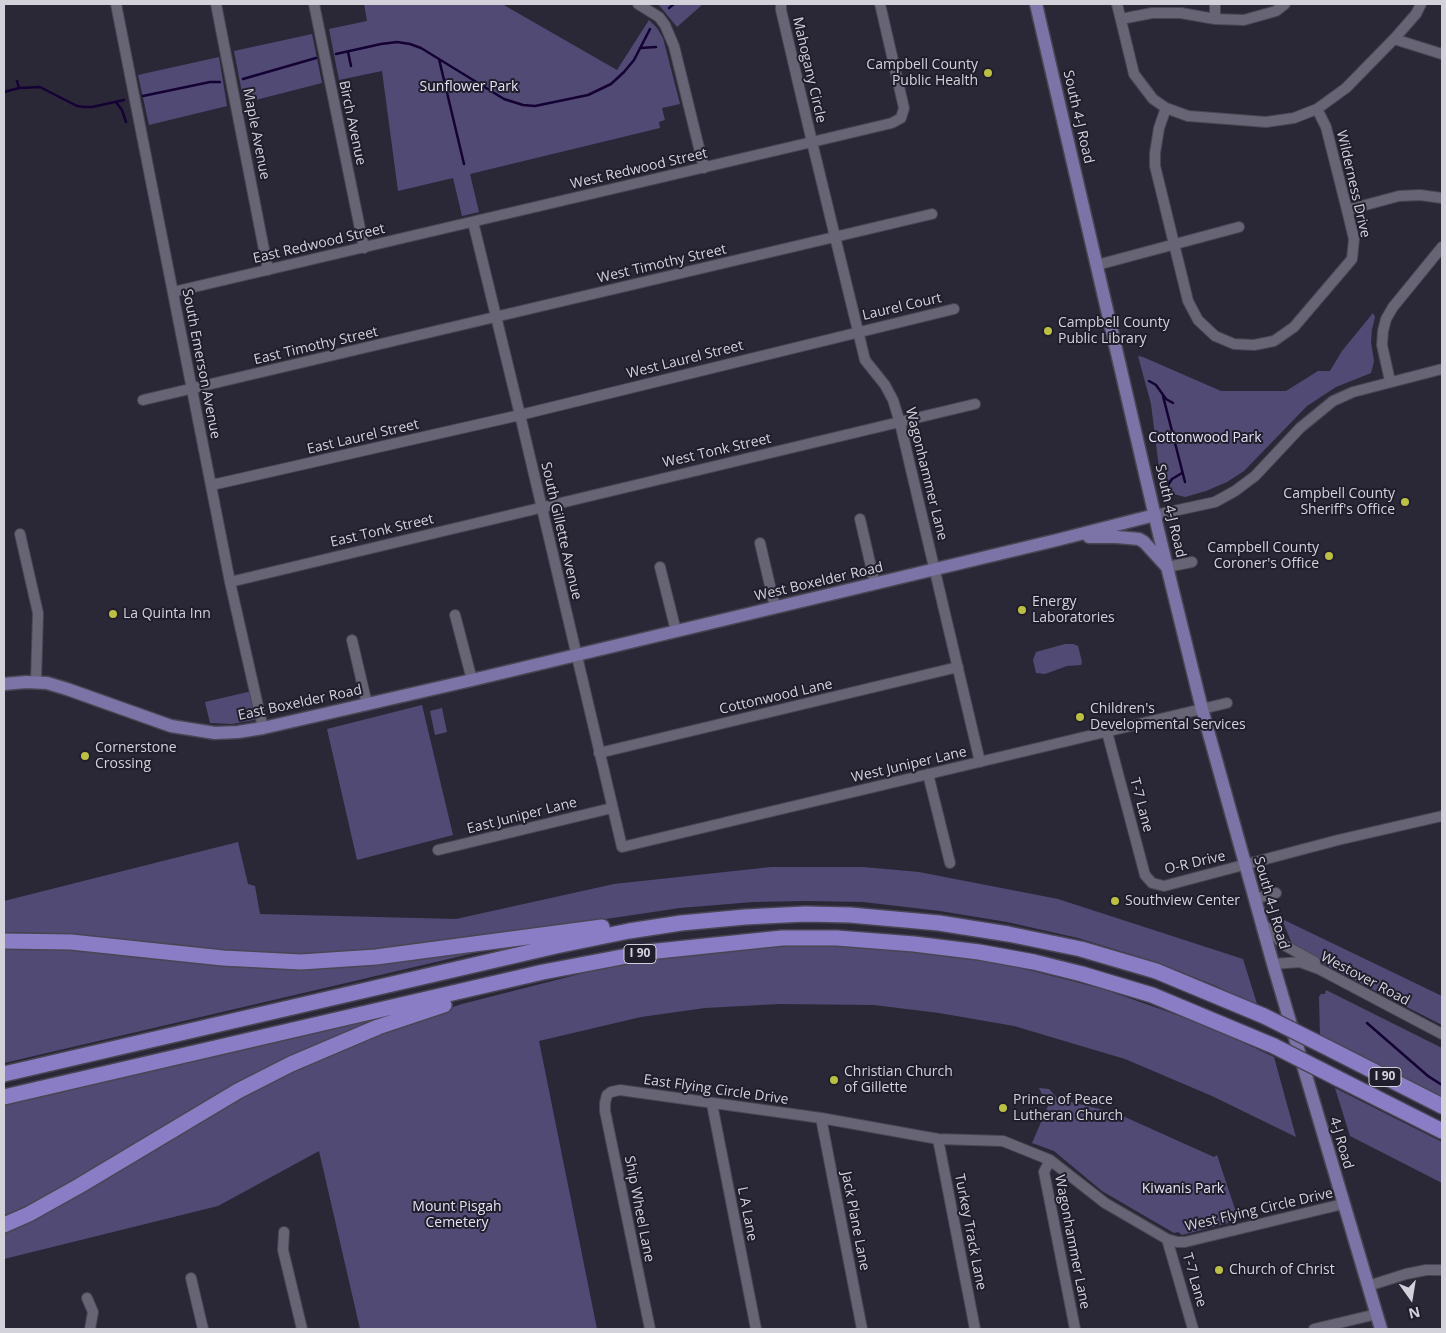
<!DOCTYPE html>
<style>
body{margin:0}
#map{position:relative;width:1446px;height:1333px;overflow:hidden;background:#2a2836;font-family:"Open Sans",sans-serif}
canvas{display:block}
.frame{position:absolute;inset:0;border:5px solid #d3d2db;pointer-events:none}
.north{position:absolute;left:1386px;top:1273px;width:50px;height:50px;-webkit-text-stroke:4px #201e2c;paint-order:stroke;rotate:167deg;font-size:14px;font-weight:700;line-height:20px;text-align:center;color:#d3d2db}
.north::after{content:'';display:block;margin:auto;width:18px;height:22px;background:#d3d2db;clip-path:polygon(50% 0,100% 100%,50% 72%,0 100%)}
</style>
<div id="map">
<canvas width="1446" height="1333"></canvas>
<div class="frame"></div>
<div class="north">N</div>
</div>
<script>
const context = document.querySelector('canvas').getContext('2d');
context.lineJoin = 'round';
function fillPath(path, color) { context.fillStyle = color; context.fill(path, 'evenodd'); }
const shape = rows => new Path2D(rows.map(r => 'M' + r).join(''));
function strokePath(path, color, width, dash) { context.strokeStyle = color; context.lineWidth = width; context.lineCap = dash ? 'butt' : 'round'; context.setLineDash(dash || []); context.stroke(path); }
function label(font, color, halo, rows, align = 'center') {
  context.font = font + ' "Open Sans",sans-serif'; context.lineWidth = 4; context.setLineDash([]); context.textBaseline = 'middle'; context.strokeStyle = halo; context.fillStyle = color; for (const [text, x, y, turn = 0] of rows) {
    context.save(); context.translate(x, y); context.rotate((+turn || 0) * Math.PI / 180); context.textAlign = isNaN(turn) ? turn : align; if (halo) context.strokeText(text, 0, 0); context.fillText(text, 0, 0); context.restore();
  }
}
fillPath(shape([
 [364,4,502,4,617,70,649,20,657,28,663,38,680,104,662,108,665,120,659,122,660,128,470,174,479,212,462,216,453,178,398,191,382,71,339,80,329,29,367,21],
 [658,4,703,4,677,27],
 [312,34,322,83,244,103,234,51],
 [219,57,227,106,149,125,138,75],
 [1373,313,1375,317,1372,329,1371,342,1374,361,1371,373,1336,387,1307,406,1244,471,1227,482,1206,491,1185,497,1166,492,1159,468,1151,404,1138,356,1143,357,1221,391,1286,391,1318,371,1330,371,1342,351],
 [1065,644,1073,644,1078,646,1082,662,1081,665,1067,666,1045,674,1036,673,1033,660,1036,652],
 [252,691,258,717,254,720,232,724,210,723,205,702],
 [422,705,453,835,357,860,327,729],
 [442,708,447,732,435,735,430,711],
 [238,842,248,884,255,886,260,914,456,919,614,884,771,867,863,867,919,872,1058,899,1243,959,1258,1007,1216,986,1156,962,1078,938,1007,922,940,911,863,902,806,901,753,902,680,908,417,947,301,955,258,955,128,942,77,934,4,932,4,901],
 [1282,919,1442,996,1442,1025,1294,949],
 [795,944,870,946,940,954,1001,963,1103,989,1206,1025,1274,1057,1296,1137,1212,1096,1125,1059,1014,1026,939,1013,874,1005,779,1004,705,1008,641,1017,539,1041,597,1329,360,1329,319,1151,218,1206,4,1259,4,1233,85,1192,247,1092,315,1059,401,1024,462,1004,615,965,685,953],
 [4,946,71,948,222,964,486,947,474,953,4,1063],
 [1326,990,1442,1048,1442,1098,1320,1037,1319,997,1321,994,1325,994],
 [372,1018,370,1025,64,1191,4,1220,4,1105],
 [1039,1088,1049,1089,1058,1099,1116,1113,1214,1157,1217,1155,1237,1215,1234,1216,1234,1219,1232,1222,1182,1235,1178,1232,1174,1233,1102,1191,1054,1151,1032,1143,1048,1106],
 [1335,1088,1442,1142,1442,1183,1350,1136]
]), '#514a75');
strokePath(shape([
 [669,8,674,4],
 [640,48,656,47],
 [348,52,351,66],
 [336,54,381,44,397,42,410,44,421,48,504,99,523,105,535,106,588,95,611,84,624,72,634,60,650,29],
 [439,59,464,164],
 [243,79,316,58],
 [17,81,19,88],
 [4,92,19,88,40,87,77,106,84,107,92,107,124,100],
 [143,96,210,82,220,82],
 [116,102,122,110,126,122],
 [1149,381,1156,385,1166,399,1173,403],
 [1163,396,1185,482],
 [1168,485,1172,479,1182,473],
 [1367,1023,1428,1076,1442,1085]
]), '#140235', 2.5);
const minor = shape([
 [116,4,230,582,263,728],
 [216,4,268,270],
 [314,4,364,248],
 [638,4,659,17,665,25,674,46,704,168],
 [781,4,781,10,812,142,892,123,901,118,904,108,880,4],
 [1117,4,1134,74,1153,99,1166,108,1188,116,1266,122,1294,118,1317,109,1346,88,1394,39,1416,14,1421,4],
 [1121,19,1152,13,1181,13,1215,19,1244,20,1276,11,1285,4],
 [1215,19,1215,4],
 [1394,39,1442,54],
 [1166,108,1159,128,1155,153,1155,166,1188,301,1198,320,1215,336,1234,344,1254,345,1274,341,1294,327,1352,259,1354,239,1347,210,1326,127,1317,109],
 [1347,210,1399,196,1420,195,1442,198],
 [473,222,520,415,622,847,1227,703],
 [1097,265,1239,227],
 [173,292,812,142,865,360,885,385,893,400,900,423,980,762],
 [1390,381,1382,345,1383,331,1386,319,1393,307,1442,247],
 [143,400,932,214],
 [212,485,520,415,954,309],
 [1155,515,1215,502,1235,491,1255,476,1300,428,1333,401,1353,392,1442,369],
 [860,519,875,584],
 [20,534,38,613,36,682],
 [760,543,775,607],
 [660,567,676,631],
 [1167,567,1192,562],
 [230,582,975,404],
 [455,615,472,680],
 [352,640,367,704],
 [1107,732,1145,875,1152,883,1164,886,1338,840,1442,816],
 [599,753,958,667],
 [928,774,950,863],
 [438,850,612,808],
 [1255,899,1276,893],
 [1261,922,1284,945,1315,962],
 [1273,964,1300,962,1319,969,1442,1034],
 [712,1104,756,1329],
 [821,1118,862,1329],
 [938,1139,975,1329],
 [1050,1160,1044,1172,1075,1329],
 [284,1232,283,1250,302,1329],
 [1167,1239,1193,1329],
 [191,1278,203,1329],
 [1368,1286,1406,1274,1426,1270,1442,1270],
 [87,1298,93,1312,90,1329],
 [650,1329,605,1111,605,1103,607,1095,611,1092,620,1090,821,1118,938,1139,1003,1141,1050,1160,1105,1203,1167,1239,1177,1242,1185,1242,1343,1204],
 [1314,1329,1377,1314]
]);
const major = shape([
 [1036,4,1159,534,1202,709,1273,964,1381,1329],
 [1089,537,1117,537,1139,539,1144,542,1166,566],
 [4,684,26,682,47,683,67,689,171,726,215,733,238,732,263,728,472,680,1057,540,1155,515]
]);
const highway = shape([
 [4,941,71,942,223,958,301,962,376,957,602,927],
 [1328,1048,1442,1106],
 [4,1074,556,946,629,931,681,923,745,917,805,914,850,915,939,923,1008,934,1081,949,1156,971,1264,1016],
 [1337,1078,1442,1131],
 [4,1097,543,972,648,952,782,938,837,938,914,944,979,952,1034,962,1082,974,1152,995,1274,1046],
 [4,1225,29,1214,79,1186,238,1091,291,1064,378,1027,444,1005]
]);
strokePath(minor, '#484652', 12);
strokePath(major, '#484652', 15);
strokePath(highway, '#484652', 18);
strokePath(minor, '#666475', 10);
strokePath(major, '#7c73a6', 12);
strokePath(highway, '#8a7dc6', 15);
const highwayBridge = shape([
 [1264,1016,1328,1048],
 [1274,1046,1337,1078]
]);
strokePath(highwayBridge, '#484652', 18, []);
strokePath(highwayBridge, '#8a7dc6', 15);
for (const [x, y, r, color] of [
 [988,73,5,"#bbc044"],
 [1048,331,5,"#bbc044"],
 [1405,502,5,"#bbc044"],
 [1329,556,5,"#bbc044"],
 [1022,610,5,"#bbc044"],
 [113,614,5,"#bbc044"],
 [1080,717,5,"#bbc044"],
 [85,756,5,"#bbc044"],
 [1115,901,5,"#bbc044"],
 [834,1080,5,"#bbc044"],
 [1003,1108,5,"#bbc044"],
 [1219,1270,5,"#bbc044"]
]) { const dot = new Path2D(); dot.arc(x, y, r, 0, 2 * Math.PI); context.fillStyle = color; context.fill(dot); strokePath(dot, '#201e2c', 2); }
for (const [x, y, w] of [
 [640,954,32],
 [1385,1077,32]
]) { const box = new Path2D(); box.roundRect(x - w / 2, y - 9.5, w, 19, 4); context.fillStyle = '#201e2c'; context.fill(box); strokePath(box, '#d3d2db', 1); }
label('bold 12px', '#d3d2db', null, [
 ["I 90",640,954],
 ["I 90",1385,1077]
]);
label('14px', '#d3d2db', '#201e2c', [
 ["Campbell County",978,65,"right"],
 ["Public Health",978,81,"right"],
 ["Campbell County",1058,323],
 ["Public Library",1058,339],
 ["Campbell County",1395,494,"right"],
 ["Sheriff's Office",1395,510,"right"],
 ["Campbell County",1319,548,"right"],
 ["Coroner's Office",1319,564,"right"],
 ["Energy",1032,602],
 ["Laboratories",1032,618],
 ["La Quinta Inn",123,614],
 ["Children's",1090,709],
 ["Developmental Services",1090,725],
 ["Cornerstone",95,748],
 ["Crossing",95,764],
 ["Southview Center",1125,901],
 ["Christian Church",844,1072],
 ["of Gillette",844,1088],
 ["Prince of Peace",1013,1100],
 ["Lutheran Church",1013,1116],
 ["Church of Christ",1229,1270]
], 'left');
label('14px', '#d3d2db', '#201e2c', [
 ["Mahogany Circle",809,70,77],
 ["South 4-J Road",1078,117,77],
 ["Birch Avenue",352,123,78],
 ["Maple Avenue",256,134,79],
 ["West Redwood Street",639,169,-13],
 ["Wilderness Drive",1353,184,77],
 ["East Redwood Street",319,244,-13],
 ["West Timothy Street",662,264,-13],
 ["Laurel Court",902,307,-13],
 ["East Timothy Street",316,346,-13],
 ["West Laurel Street",685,360,-14],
 ["South Emerson Avenue",201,364,79],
 ["East Laurel Street",363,437,-13],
 ["West Tonk Street",717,451,-13],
 ["Wagonhammer Lane",926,474,76],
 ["South 4-J Road",1170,511,77],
 ["East Tonk Street",382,531,-13],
 ["South Gillette Avenue",561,531,77],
 ["West Boxelder Road",819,582,-13],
 ["Cottonwood Lane",776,697,-13],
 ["East Boxelder Road",300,703,-12],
 ["West Juniper Lane",909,765,-13],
 ["T-7 Lane",1141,805,75],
 ["East Juniper Lane",522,816,-14],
 ["O-R Drive",1195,863,-13],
 ["South 4-J Road",1271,903,74],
 ["Westover Road",1365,979,28],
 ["East Flying Circle Drive",716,1090,8],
 ["4-J Road",1341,1143,74],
 ["Ship Wheel Lane",639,1209,79],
 ["West Flying Circle Drive",1259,1210,-13],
 ["L A Lane",747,1214,79],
 ["Jack Plane Lane",855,1221,79],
 ["Turkey Track Lane",970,1232,79],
 ["Wagonhammer Lane",1072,1242,79],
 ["T-7 Lane",1194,1280,74]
]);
label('14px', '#e4e2f4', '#201e2c', [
 ["Sunflower Park",469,87],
 ["Cottonwood Park",1205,438],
 ["Kiwanis Park",1183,1189],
 ["Mount Pisgah",457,1207],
 ["Cemetery",457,1223]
]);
</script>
